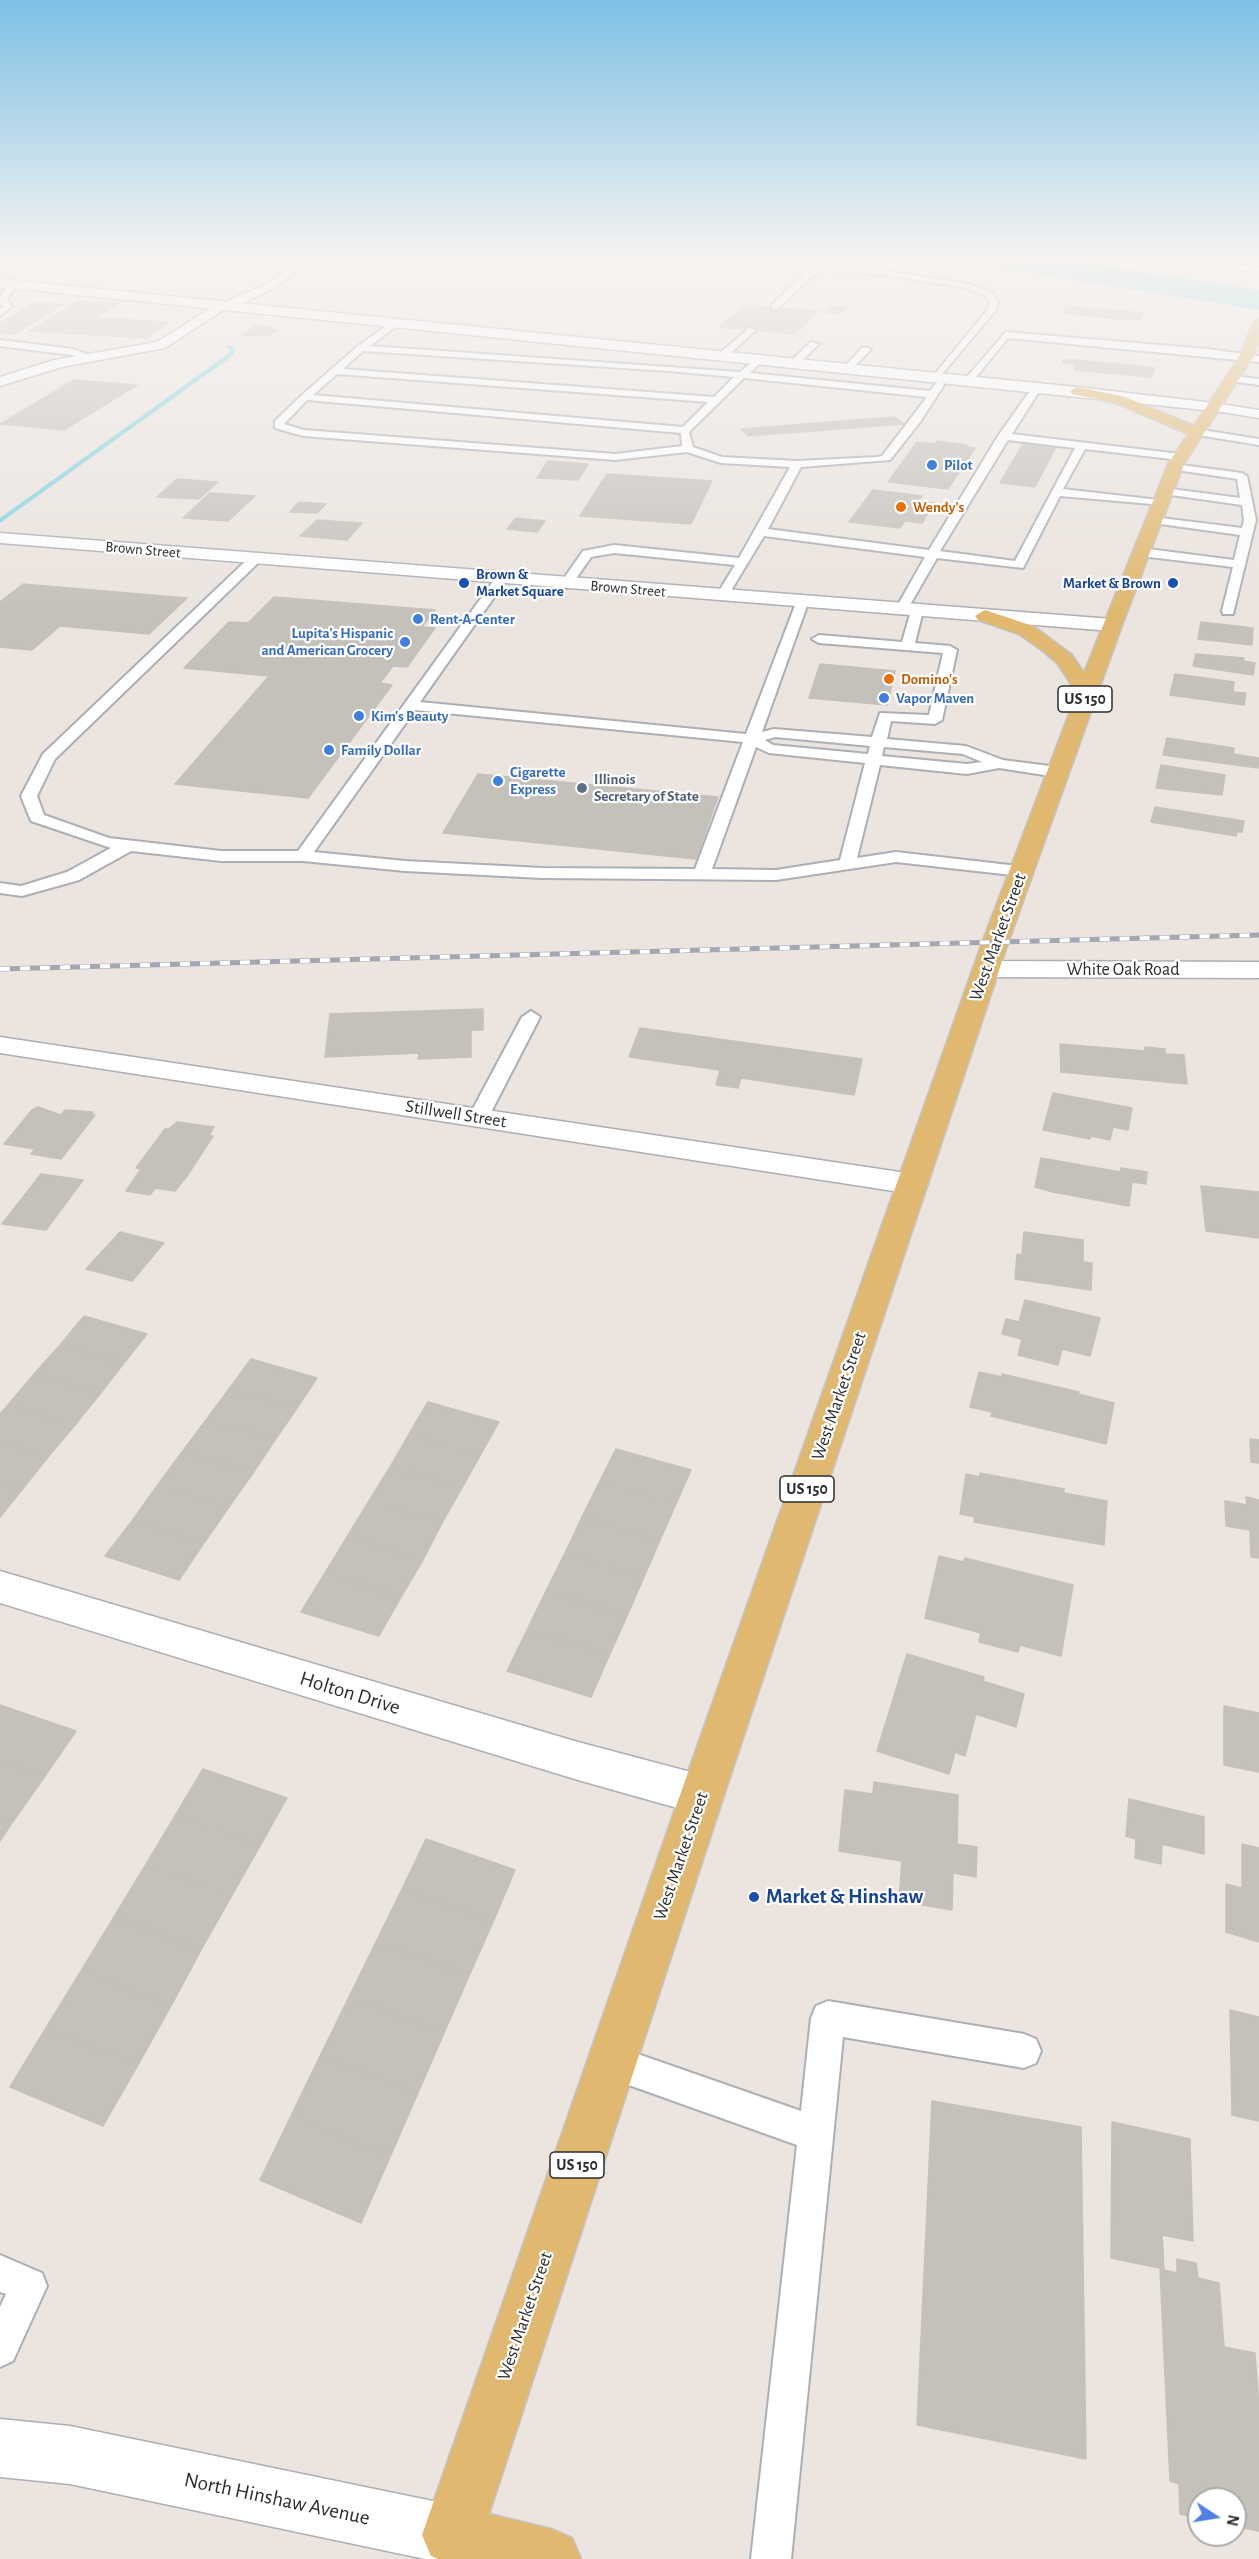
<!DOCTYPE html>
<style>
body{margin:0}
#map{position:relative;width:1259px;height:2559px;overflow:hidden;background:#ebe4df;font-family:"Alegreya Sans",sans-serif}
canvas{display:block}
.north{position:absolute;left:1187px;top:2487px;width:60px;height:60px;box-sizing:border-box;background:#fff;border:2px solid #aaa;border-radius:50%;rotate:102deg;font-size:16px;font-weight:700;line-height:24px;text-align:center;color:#2b2b2b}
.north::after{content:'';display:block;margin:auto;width:21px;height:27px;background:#5380e4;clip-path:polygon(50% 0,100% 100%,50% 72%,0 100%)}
</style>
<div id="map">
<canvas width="1259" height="2559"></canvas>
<div class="north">N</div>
</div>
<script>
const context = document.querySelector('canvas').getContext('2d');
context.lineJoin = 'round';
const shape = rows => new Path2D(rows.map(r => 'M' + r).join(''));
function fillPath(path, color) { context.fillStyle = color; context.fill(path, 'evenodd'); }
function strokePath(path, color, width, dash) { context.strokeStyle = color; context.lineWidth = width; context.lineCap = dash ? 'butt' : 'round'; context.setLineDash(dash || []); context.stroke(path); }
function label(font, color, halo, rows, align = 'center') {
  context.font = font + ' "Alegreya Sans",sans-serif'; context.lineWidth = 4.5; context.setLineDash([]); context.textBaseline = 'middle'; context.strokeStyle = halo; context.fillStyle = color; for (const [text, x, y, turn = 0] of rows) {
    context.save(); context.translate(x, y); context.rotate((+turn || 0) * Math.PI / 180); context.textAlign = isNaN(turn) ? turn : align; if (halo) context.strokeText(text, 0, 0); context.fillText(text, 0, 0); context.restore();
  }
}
fillPath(shape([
 [228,344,236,349,234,355,0,523,0,518,229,353,230,350,225,346,228,344]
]), '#7fd2e0');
fillPath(shape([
 [966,256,1040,256,1259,290,1259,310,981,265,970,263,966,256]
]), '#7fd2e0');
const building = shape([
 [0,256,28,256,19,261,0,260,0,256],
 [79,301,120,303,95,318,169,322,147,338,29,331,79,301],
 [34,303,63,304,15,334,0,333,0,323,34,303],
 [746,305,818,311,795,334,720,327,746,305],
 [832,306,848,307,841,313,825,312,832,306],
 [1067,306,1144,313,1140,320,1118,319,1063,313,1067,306],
 [255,326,270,327,268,329,277,330,268,336,243,335,255,326],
 [1063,360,1079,360,1155,368,1151,377,1074,370,1077,364,1062,363,1063,360],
 [74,380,137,385,64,430,0,424,74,380],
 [894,417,904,424,748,436,741,429,894,417],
 [937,441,967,445,966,447,975,448,948,489,888,482,917,442,935,444,937,441],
 [1023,444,1056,447,1035,487,1000,483,1023,444],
 [548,461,588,464,578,480,537,478,548,461],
 [607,474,712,481,691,524,580,516,607,474],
 [177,479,218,482,199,499,157,497,177,479],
 [873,490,922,496,918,501,935,503,922,523,905,521,900,528,849,522,873,490],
 [210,493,255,496,228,521,183,518,210,493],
 [299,502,326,504,317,513,290,512,299,502],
 [516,518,545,521,537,532,507,529,516,518],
 [317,520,362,523,347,540,300,536,317,520],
 [23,584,187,598,149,634,60,626,32,650,0,647,0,602,23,584],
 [274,597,435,610,422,627,435,628,407,667,393,666,380,683,392,685,308,798,175,784,269,676,184,668,229,622,248,623,274,597],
 [1201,622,1253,628,1252,645,1198,639,1201,622],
 [1196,654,1244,658,1243,661,1255,663,1253,675,1193,666,1196,654],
 [820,664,895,671,887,705,809,698,820,664],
 [1175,674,1234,682,1233,692,1246,693,1244,705,1170,695,1175,674],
 [1167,738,1234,748,1233,754,1259,758,1258,768,1163,755,1167,738],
 [1161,765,1225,775,1222,795,1156,788,1161,765],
 [478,774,718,797,696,859,443,833,478,774],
 [1155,807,1244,821,1242,832,1237,832,1236,836,1151,822,1155,807],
 [483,1009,483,1030,471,1030,471,1057,418,1059,419,1053,325,1057,330,1014,483,1009],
 [640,1028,862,1059,854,1095,741,1078,738,1088,716,1085,720,1070,629,1057,640,1028],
 [1060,1044,1145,1051,1145,1047,1165,1049,1165,1054,1184,1055,1187,1084,1061,1072,1060,1044],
 [1053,1093,1132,1108,1128,1130,1113,1127,1110,1140,1091,1136,1090,1139,1043,1130,1053,1093],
 [38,1107,61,1115,65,1110,93,1112,91,1115,95,1115,61,1159,31,1154,35,1149,4,1144,32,1110,38,1107],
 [177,1122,214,1127,209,1136,213,1136,187,1176,175,1191,155,1188,150,1195,126,1191,141,1169,136,1168,165,1129,169,1129,177,1122],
 [1041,1158,1120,1172,1121,1168,1147,1172,1146,1184,1132,1182,1129,1206,1053,1192,1035,1187,1041,1158],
 [41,1174,83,1180,46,1230,2,1224,41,1174],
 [1201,1186,1259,1192,1259,1238,1206,1231,1201,1186],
 [120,1232,164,1243,132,1281,86,1269,120,1232],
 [1024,1232,1083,1240,1083,1262,1092,1263,1091,1290,1015,1279,1017,1254,1022,1255,1024,1232],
 [1025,1300,1100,1318,1090,1356,1062,1349,1058,1365,1018,1355,1022,1339,1002,1334,1006,1319,1019,1322,1025,1300],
 [84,1316,147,1334,124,1363,60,1345,84,1316],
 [60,1345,124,1363,100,1394,34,1374,60,1345],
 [251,1359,317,1378,297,1408,229,1389,251,1359],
 [979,1372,1002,1377,1002,1374,1079,1392,1078,1394,1114,1403,1106,1444,991,1416,992,1412,970,1407,979,1372],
 [34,1374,100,1394,75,1425,8,1405,34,1374],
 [229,1389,297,1408,275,1440,206,1420,229,1389],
 [428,1402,499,1422,481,1454,409,1434,428,1402],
 [8,1405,75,1425,48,1457,0,1443,0,1414,8,1405],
 [206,1420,275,1440,253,1473,182,1452,206,1420],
 [409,1434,481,1454,462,1488,390,1467,409,1434],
 [1250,1439,1259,1440,1259,1463,1251,1462,1250,1439],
 [0,1443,48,1457,21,1491,0,1484,0,1443],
 [616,1449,691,1470,676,1504,599,1483,616,1449],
 [182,1452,253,1473,229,1507,157,1486,182,1452],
 [390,1467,462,1488,442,1523,369,1501,390,1467],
 [980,1473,1064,1489,1064,1493,1107,1501,1104,1545,974,1522,975,1517,960,1514,966,1474,980,1477,980,1473],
 [599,1483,676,1504,660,1540,582,1517,599,1483],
 [0,1484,21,1491,0,1517,0,1484],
 [157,1486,229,1507,204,1543,132,1521,157,1486],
 [1246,1497,1259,1500,1259,1558,1251,1557,1250,1530,1226,1526,1225,1501,1247,1505,1246,1497],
 [369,1501,442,1523,423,1560,347,1537,369,1501],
 [582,1517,660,1540,644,1577,565,1553,582,1517],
 [132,1521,204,1543,179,1580,105,1556,132,1521],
 [347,1537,423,1560,401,1597,325,1573,347,1537],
 [565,1553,644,1577,627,1616,546,1591,565,1553],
 [939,1556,963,1562,965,1558,1073,1585,1061,1656,1020,1645,1018,1652,979,1642,981,1633,925,1618,939,1556],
 [325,1573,401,1597,379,1636,301,1612,325,1573],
 [546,1591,627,1616,609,1656,527,1630,546,1591],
 [527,1630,609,1656,591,1697,507,1671,527,1630],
 [907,1654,984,1677,983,1681,1024,1694,1016,1727,976,1714,965,1756,955,1752,949,1774,877,1751,907,1654],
 [0,1705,76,1731,45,1776,0,1760,0,1705],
 [1224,1706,1259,1713,1259,1772,1224,1765,1224,1706],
 [0,1760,45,1776,12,1823,0,1819,0,1760],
 [203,1769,287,1798,260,1846,175,1816,203,1769],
 [874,1782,958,1795,957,1844,977,1847,976,1877,953,1873,952,1910,899,1901,902,1861,839,1851,845,1790,873,1794,874,1782],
 [1129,1799,1204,1817,1204,1854,1162,1844,1161,1864,1135,1858,1136,1839,1126,1836,1129,1799],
 [175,1816,260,1846,231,1897,145,1866,175,1816],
 [0,1819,12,1823,0,1841,0,1819],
 [426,1839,515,1870,493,1922,402,1889,426,1839],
 [1242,1844,1259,1848,1259,1942,1226,1932,1226,1884,1242,1888,1242,1844],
 [145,1866,231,1897,201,1950,114,1917,145,1866],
 [402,1889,493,1922,469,1976,376,1942,402,1889],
 [114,1917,201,1950,171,2006,81,1971,114,1917],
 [376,1942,469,1976,444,2033,349,1997,376,1942],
 [81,1971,171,2006,138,2065,46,2028,81,1971],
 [349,1997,444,2033,418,2093,320,2056,349,1997],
 [1230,2010,1259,2017,1259,2121,1232,2115,1230,2010],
 [46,2028,138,2065,103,2126,10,2087,46,2028],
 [320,2056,418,2093,390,2157,291,2116,320,2056],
 [932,2101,1081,2127,1086,2459,917,2425,932,2101],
 [291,2116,390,2157,361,2223,260,2180,291,2116],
 [1112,2122,1190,2139,1193,2241,1162,2235,1164,2269,1111,2258,1112,2122],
 [1177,2259,1196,2263,1198,2278,1219,2283,1224,2347,1255,2353,1259,2408,1259,2531,1235,2526,1235,2499,1199,2499,1199,2518,1180,2514,1179,2484,1170,2481,1160,2269,1177,2273,1177,2259]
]);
fillPath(building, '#c4c0ba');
strokePath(building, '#c6c0b9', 1.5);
const service = shape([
 [310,256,319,256,273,288,245,302,222,308,218,305,267,284,310,256],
 [1096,256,1154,259,1155,256,1163,256,1162,260,1259,267,1259,271,1157,264,1096,256],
 [826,267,887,271,969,284,992,292,998,303,995,311,938,379,933,376,935,374,988,309,990,303,986,296,967,288,887,275,826,271,813,275,778,309,772,309,772,305,807,271,826,267],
 [14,283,21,285,10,293,7,301,13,306,0,316,0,309,3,306,0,304,0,298,4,290,14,283],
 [395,320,399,323,398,325,370,346,740,372,760,355,765,358,750,373,930,391,936,383,942,383,944,385,920,422,890,460,801,467,768,529,929,550,998,436,1034,385,1037,384,1042,387,1012,434,1180,454,1185,457,1180,460,1085,449,1063,489,1159,500,1163,501,1163,505,1060,496,1023,568,937,558,907,610,901,614,895,610,925,557,764,536,726,599,722,600,716,596,735,565,614,553,591,557,570,587,566,588,560,584,583,551,614,545,739,558,790,467,721,463,687,452,615,460,303,436,275,428,275,421,302,395,358,346,395,320],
 [363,351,668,371,734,377,714,397,343,369,363,351],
 [337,374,708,402,683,427,313,395,337,374],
 [744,378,927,397,882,456,877,457,797,461,722,457,693,447,689,432,744,378],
 [307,400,681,433,682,446,615,454,304,430,284,424,307,400],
 [1008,440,1075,448,1015,561,940,551,1008,440],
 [749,328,756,330,726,357,720,357,720,353,749,328],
 [1006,332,1207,349,1259,356,1259,362,1008,338,972,382,966,382,966,378,1006,332],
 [0,340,73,349,94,357,89,360,72,355,0,346,0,340],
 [811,342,819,344,798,364,792,364,792,360,811,342],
 [863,347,871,349,852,369,846,369,846,365,863,347],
 [1233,376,1259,379,1259,385,1230,381,1228,379,1233,376],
 [1196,429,1259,439,1259,445,1192,434,1192,430,1196,429],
 [1174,464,1242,473,1247,476,1256,520,1233,614,1223,614,1222,611,1233,567,1141,556,1135,552,1141,548,1234,560,1240,535,1153,523,1147,520,1153,517,1242,528,1244,520,1242,505,1164,494,1158,491,1164,488,1240,498,1237,479,1170,469,1169,467,1174,464],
 [255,555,259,556,259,562,55,759,37,796,44,815,109,838,221,851,298,851,497,576,501,575,507,579,420,702,746,734,796,603,802,599,808,603,762,732,774,729,872,737,880,713,929,715,943,653,819,643,812,639,819,635,902,642,911,611,917,607,923,611,915,643,950,646,957,650,942,720,935,724,891,721,887,739,966,746,1003,760,1057,767,1065,772,1057,777,999,768,967,774,880,765,857,858,896,852,1027,867,1029,871,1021,876,896,862,776,880,542,878,405,871,303,861,221,861,131,851,79,880,22,896,0,893,0,883,21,886,67,872,111,848,31,821,21,796,43,754,251,556,255,555],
 [415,710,743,742,695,869,542,868,405,861,314,852,415,710],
 [775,737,870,746,868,754,773,745,765,740,775,737],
 [756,747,769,753,865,763,840,860,776,870,712,869,756,747],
 [884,747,963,754,982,762,967,764,882,756,884,747],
 [531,1011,540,1017,488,1118,485,1122,471,1122,468,1118,522,1017,531,1011],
 [828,2001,1024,2034,1036,2039,1041,2051,1036,2063,1024,2068,843,2037,791,2559,751,2559,797,2145,612,2079,600,2074,595,2062,600,2050,612,2045,801,2111,811,2018,816,2006,828,2001],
 [0,2255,42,2273,47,2286,13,2361,0,2367,0,2307,6,2294,0,2292,0,2255]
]);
const minor = shape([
 [222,301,228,305,226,308,165,348,62,367,0,386,0,377,54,360,157,342,222,301],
 [1214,403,1259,410,1259,418,1209,410,1207,407,1214,403],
 [0,1037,913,1174,924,1177,928,1184,924,1191,913,1194,0,1053,0,1037],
 [0,1571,578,1742,702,1775,717,1781,724,1795,717,1809,702,1815,578,1780,0,1603,0,1571],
 [0,2419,70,2426,452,2505,473,2514,482,2535,473,2556,466,2559,425,2559,70,2484,0,2477,0,2419]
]);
const tertiary = shape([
 [0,279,1077,387,1214,403,1221,407,1214,411,0,287,0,279],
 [0,533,1112,619,1122,625,1112,631,0,543,0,533],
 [986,961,1259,962,1259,978,986,977,977,975,973,969,977,963,986,961]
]);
const primary = shape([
 [1259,319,1259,340,1253,357,1184,464,1122,625,1008,943,724,1795,489,2514,551,2529,572,2538,581,2559,438,2559,431,2556,422,2535,680,1795,982,943,1077,693,1057,663,1043,651,1019,634,978,620,975,616,985,610,1033,626,1072,655,1084,673,1168,464,1188,434,1116,403,1072,394,1070,391,1077,387,1125,397,1194,426,1239,357,1253,323,1259,319]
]);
strokePath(service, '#abafb6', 4);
strokePath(minor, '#abafb6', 3);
strokePath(tertiary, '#abafb6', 3);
strokePath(primary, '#c4c4c4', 3);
fillPath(service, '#fff');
fillPath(minor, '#fff');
fillPath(tertiary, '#fff');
fillPath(primary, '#e0b86f');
const rail = shape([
 [0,969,1259,935]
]);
strokePath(rail, '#a2a7b3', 5);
strokePath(rail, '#fff', 4, [10]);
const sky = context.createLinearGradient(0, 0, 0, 614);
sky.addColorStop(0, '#7ec0e5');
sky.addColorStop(0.42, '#f6f3f1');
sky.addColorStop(1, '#f6f3f100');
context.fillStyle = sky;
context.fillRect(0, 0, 1259, 614);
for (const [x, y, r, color] of [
 [932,465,6,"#3f7fe0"],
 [901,507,6,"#e8710a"],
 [464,583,6,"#1a4fb4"],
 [1173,583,6,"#1a4fb4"],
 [418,619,6,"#3f7fe0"],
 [405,642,6,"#3f7fe0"],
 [889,679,6,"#e8710a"],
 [884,698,6,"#3f7fe0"],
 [359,716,6,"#3f7fe0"],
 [329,750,6,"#3f7fe0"],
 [498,781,6,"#3f7fe0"],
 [582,788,6,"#5c6f8a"],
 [754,1897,6,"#1a4fb4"]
]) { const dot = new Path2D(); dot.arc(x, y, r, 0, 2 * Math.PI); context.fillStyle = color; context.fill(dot); strokePath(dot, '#fff', 2); }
label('bold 15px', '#366cbe', '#fff', [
 ["Pilot",944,465],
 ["Rent-A-Center",430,619],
 ["Lupita's Hispanic",393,633,"right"],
 ["and American Grocery",393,650,"right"],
 ["Vapor Maven",896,698],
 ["Kim's Beauty",371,716],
 ["Family Dollar",341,750],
 ["Cigarette",510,772],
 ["Express",510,789]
], 'left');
label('bold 15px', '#c56008', '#fff', [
 ["Wendy's",913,507],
 ["Domino's",901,679]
], 'left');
label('15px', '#2b2b2b', '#fff', [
 ["Brown Street",143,550,5],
 ["Brown Street",628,589,5]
]);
label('bold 15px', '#164399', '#fff', [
 ["Brown &",476,574],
 ["Market Square",476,591],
 ["Market & Brown",1161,583,"right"]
], 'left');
label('bold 15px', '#4e5e75', '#fff', [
 ["Illinois",594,779],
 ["Secretary of State",594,796]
], 'left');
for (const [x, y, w] of [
 [1085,699,54],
 [807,1489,54],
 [577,2165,54]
]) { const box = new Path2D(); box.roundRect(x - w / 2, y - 13, w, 26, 4.5); context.fillStyle = '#fff'; context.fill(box); strokePath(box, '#2b2b2b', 1.5); }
label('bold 16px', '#2b2b2b', null, [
 ["US 150",1085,699],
 ["US 150",807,1489],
 ["US 150",577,2165]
]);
label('18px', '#2b2b2b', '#fff', [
 ["West Market Street",998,937,-70],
 ["White Oak Road",1123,970],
 ["Stillwell Street",456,1114,9],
 ["West Market Street",839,1396,-71],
 ["West Market Street",681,1856,-71],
 ["West Market Street",525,2316,-71]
]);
label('21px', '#2b2b2b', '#fff', [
 ["Holton Drive",350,1693,17],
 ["North Hinshaw Avenue",277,2499,12]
]);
label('bold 21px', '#164399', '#fff', [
 ["Market & Hinshaw",766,1897]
], 'left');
</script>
